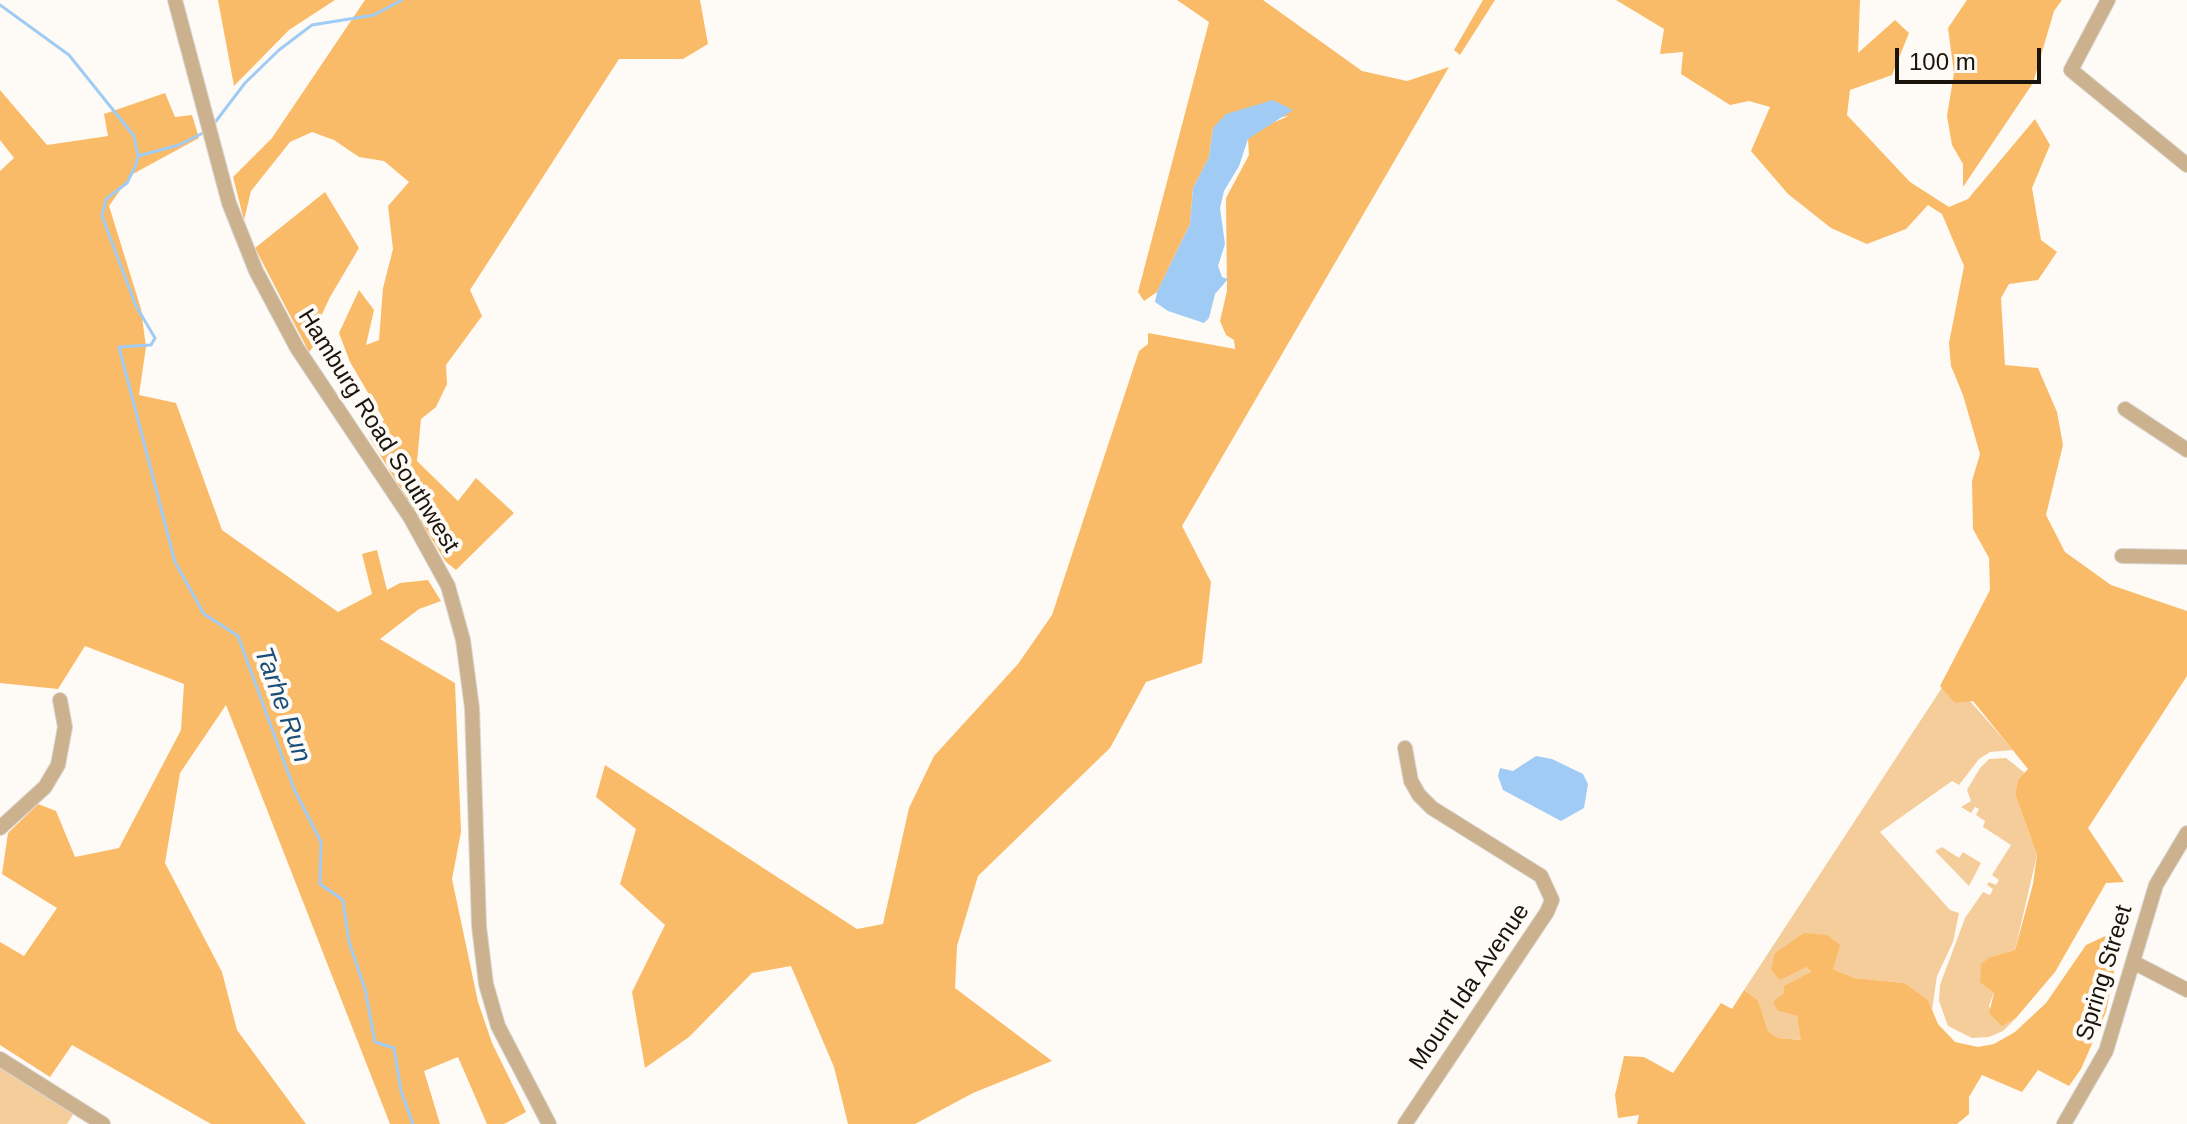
<!DOCTYPE html>
<style>
body{margin:0}
#map{position:relative;width:2187px;height:1124px;overflow:hidden;background:#fefbf6;font-family:Arial,sans-serif}
canvas{display:block}
.scale{position:absolute;left:1895px;top:48px;width:146px;height:36px;box-sizing:border-box;border:4px solid #1a140c;border-top:0;padding-left:10px;font-size:24px;line-height:28px;white-space:nowrap;color:#1a140c;-webkit-text-stroke:6px #fefbf6;paint-order:stroke}
</style>
<div id="map">
<canvas width="2187" height="1124"></canvas>
<div class="scale">100 m</div>
</div>
<script>
const context = document.querySelector('canvas').getContext('2d');
context.lineJoin = 'round';
function fillPath(path, color) { context.fillStyle = color; context.fill(path, 'evenodd'); }
const shape = rows => new Path2D(rows.map(r => 'M' + r).join(''));
function strokePath(path, color, width, dash) { context.strokeStyle = color; context.lineWidth = width; context.lineCap = dash ? 'butt' : 'round'; context.setLineDash(dash || []); context.stroke(path); }
function label(font, color, halo, rows, align = 'center') {
  context.font = font + ' Arial,sans-serif'; context.lineWidth = 8; context.setLineDash([]); context.textBaseline = 'middle'; context.strokeStyle = halo; context.fillStyle = color; for (const [text, x, y, turn = 0] of rows) {
    context.save(); context.translate(x, y); context.rotate((+turn || 0) * Math.PI / 180); context.textAlign = isNaN(turn) ? turn : align; if (halo) context.strokeText(text, 0, 0); context.fillText(text, 0, 0); context.restore();
  }
}
fillPath(shape([
 [1949,677,2013,750,1990,752,1979,759,1959,785,1952,781,1880,832,1950,910,1959,913,1953,942,1937,976,1932,1010,1928,1000,1905,983,1855,978,1833,969,1806,967,1811,973,1784,993,1778,1011,1797,1016,1802,1040,1778,1038,1768,1031,1758,1000,1744,990],
 [2006,758,2025,773,2018,780,2015,794,2037,855,2015,950,1990,957,1994,992,1989,1006,2002,1025,2016,1018,2003,1031,1989,1037,1972,1038,1948,1026,1939,1001,1940,985,1965,918,1983,892,1990,895,1993,889,1987,885,1989,882,1996,885,1999,880,1992,875,2011,845,1983,827,1985,821,1976,815,1979,809,1975,807,1971,813,1961,807,1971,801,1967,790,1980,768,1989,759],
 [1942,847,1959,858,1963,852,1981,863,1969,886,1935,851],
 [0,1066,74,1113,67,1124,0,1124]
]), '#f5cd9b');
fillPath(shape([
 [218,0,335,0,289,30,234,86],
 [365,0,700,0,708,44,683,59,619,59,470,290,482,316,446,365,447,384,436,407,421,419,417,461,458,501,476,478,514,513,456,570,446,562,369,437,384,420,350,362,339,333,359,290,374,310,366,345,379,340,383,288,393,249,388,206,409,182,384,161,359,157,334,140,312,132,290,142,251,191,244,220,233,177,272,138],
 [1177,0,1263,0,1362,71,1407,81,1449,67,1182,526,1211,582,1202,663,1146,682,1110,748,978,876,957,946,955,988,1052,1061,973,1093,915,1124,848,1124,834,1067,791,966,752,973,689,1037,645,1068,632,992,665,925,620,884,636,829,596,797,605,765,857,929,883,924,909,808,934,756,1018,664,1052,615,1139,351,1148,344,1148,333,1235,349,1234,340,1226,335,1220,321,1227,291,1226,198,1249,155,1248,139,1260,128,1289,116,1213,128,1209,157,1193,188,1190,224,1157,292,1144,301,1138,292,1209,22],
 [1483,0,1495,0,1460,55,1454,50],
 [1616,0,1860,0,1858,53,1895,20,1909,33,1892,75,1850,90,1847,115,1910,182,1949,207,1968,199,2035,119,2050,145,2032,188,2041,240,2057,252,2038,280,2009,284,2001,298,2005,365,2038,368,2057,412,2063,445,2046,515,2065,552,2111,585,2187,611,2187,676,2088,828,2124,882,2106,883,2055,972,2016,1018,2002,1026,1989,1013,1994,993,1980,982,1981,964,1990,957,2015,950,2033,884,2037,855,2015,794,2018,780,2028,769,1973,701,1955,703,1940,686,1990,590,1989,558,1973,529,1972,481,1980,454,1963,395,1951,366,1949,343,1964,266,1942,214,1928,205,1906,229,1867,244,1831,228,1788,194,1751,151,1770,107,1749,101,1730,105,1681,74,1683,52,1660,54,1664,29],
 [1967,0,2062,0,2054,11,2033,83,1963,187,1963,164,1952,145,1947,116,1954,73,1948,28],
 [0,90,47,145,108,136,104,114,165,93,175,117,192,115,199,138,131,175,109,206,141,309,146,347,139,395,176,403,222,530,338,612,372,594,362,554,377,550,387,590,400,583,428,580,441,601,419,609,380,639,455,683,461,832,452,879,478,1002,492,1043,526,1112,504,1124,487,1124,458,1057,424,1071,440,1124,390,1124,226,705,180,773,165,863,222,972,237,1030,306,1124,211,1124,72,1045,50,1077,0,1045,0,942,24,956,57,908,2,874,8,833,38,804,56,811,75,857,119,848,181,730,184,684,85,646,58,689,0,683,0,171,14,158,0,140],
 [325,192,359,248,330,297,316,327,317,342,309,352,255,248],
 [2116,931,2114,971,2106,1012,2081,1069,2069,1086,2038,1070,2022,1092,1982,1075,1969,1097,1969,1114,1957,1124,1637,1124,1639,1115,1618,1118,1615,1095,1624,1056,1644,1057,1673,1073,1721,1003,1732,1009,1744,990,1758,1000,1768,1031,1778,1038,1801,1040,1797,1016,1778,1011,1773,1002,1784,993,1784,986,1811,972,1806,967,1780,980,1771,970,1775,953,1804,933,1827,935,1840,945,1833,969,1855,978,1905,983,1928,1000,1938,1024,1955,1042,1978,1047,1994,1044,2015,1032,2046,1003,2086,945]
]), '#fabb68');
fillPath(shape([
 [1273,100,1293,110,1248,139,1239,166,1224,191,1220,208,1225,244,1218,266,1222,277,1228,279,1215,294,1209,318,1204,323,1168,311,1155,302,1157,292,1190,224,1193,188,1209,157,1213,128,1226,114],
 [1536,756,1552,759,1583,774,1588,784,1584,808,1561,821,1503,790,1498,776,1500,768,1513,771]
]), '#a0cbf4');
strokePath(shape([
 [0,5,69,55,134,136,138,156,135,167,127,183,106,199,102,216,136,306,155,338,151,345,119,347,175,562,204,614,238,636,294,789,321,842,320,884,343,900,349,942,365,989,375,1042,394,1048,401,1091,413,1124],
 [213,125,245,83,279,50,312,25,374,15,402,0],
 [138,156,179,145,205,132]
]), '#a0cbf4', 3);
const minor = shape([
 [175,0,229,203,256,271,297,348,410,517,448,586,463,640,472,708,479,926,486,984,498,1026,549,1124],
 [2108,0,2071,70,2187,165],
 [2125,409,2187,450],
 [2122,556,2187,557],
 [0,828,45,787,58,765,65,727,60,700],
 [2133,962,2187,990],
 [0,1059,103,1124],
 [1405,1124,1547,912,1552,900,1541,876,1432,808,1419,795,1411,781,1405,748],
 [2064,1124,2106,1051,2156,885,2187,833]
]);
strokePath(minor, '#dad6d1', 16);
strokePath(minor, '#ccb18f', 14);
label('24px', '#1a140c', '#fefbf6', [
 ["Hamburg Road Southwest",378,431,58],
 ["Spring Street",2105,973,-73],
 ["Mount Ida Avenue",1470,987,-56]
]);
label('italic 26px', '#1a4e7a', '#fefbf6', [
 ["Tarhe Run",282,705,70]
]);
</script>
